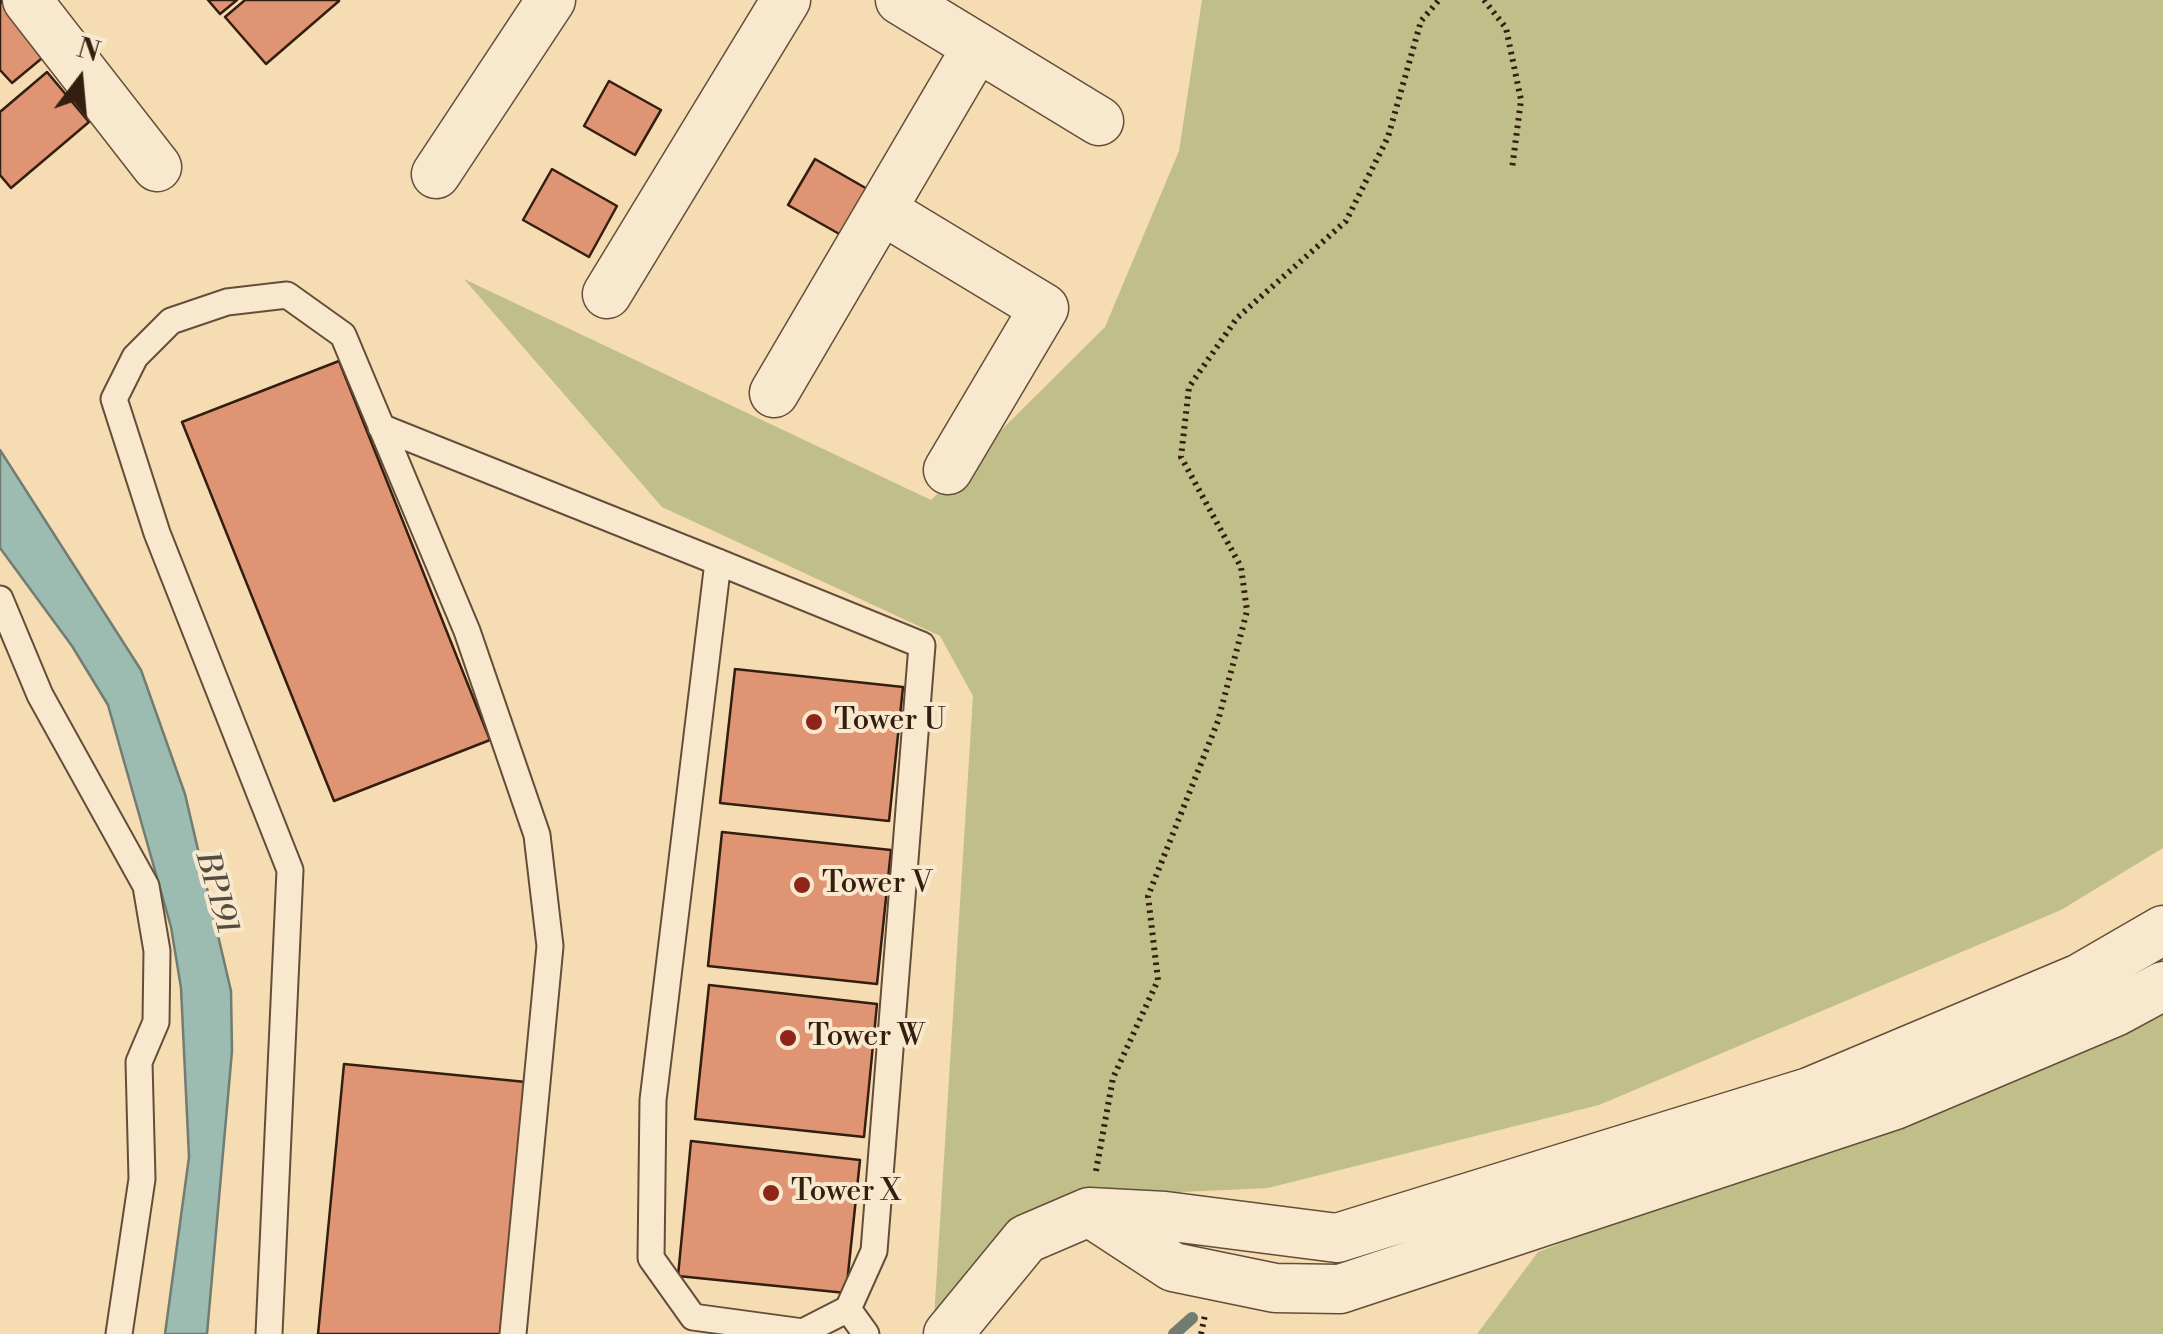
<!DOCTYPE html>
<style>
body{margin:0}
#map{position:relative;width:2163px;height:1334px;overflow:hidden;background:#f5dcb3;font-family:"Libre Bodoni",serif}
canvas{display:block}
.north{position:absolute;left:30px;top:30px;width:100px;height:100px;-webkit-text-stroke:8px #f8e8ce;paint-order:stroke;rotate:16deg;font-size:28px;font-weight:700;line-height:40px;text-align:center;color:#331e10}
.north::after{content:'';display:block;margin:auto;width:35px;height:45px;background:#331e10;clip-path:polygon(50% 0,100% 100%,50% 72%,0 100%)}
</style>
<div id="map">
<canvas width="2163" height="1334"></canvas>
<div class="north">N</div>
</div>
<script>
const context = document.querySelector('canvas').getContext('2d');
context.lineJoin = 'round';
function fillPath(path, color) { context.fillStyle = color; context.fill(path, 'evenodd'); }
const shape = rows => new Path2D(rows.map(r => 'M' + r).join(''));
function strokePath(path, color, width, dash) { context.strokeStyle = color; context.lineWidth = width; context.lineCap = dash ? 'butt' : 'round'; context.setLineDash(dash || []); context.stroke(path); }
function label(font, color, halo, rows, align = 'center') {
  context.font = font + ' "Libre Bodoni",serif'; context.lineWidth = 8; context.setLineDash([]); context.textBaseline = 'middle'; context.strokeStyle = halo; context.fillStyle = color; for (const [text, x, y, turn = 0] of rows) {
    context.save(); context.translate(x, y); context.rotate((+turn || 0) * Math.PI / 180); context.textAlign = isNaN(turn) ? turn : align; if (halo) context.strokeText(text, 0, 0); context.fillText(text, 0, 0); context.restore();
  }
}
fillPath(shape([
 [1202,0,2163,0,2163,848,2061,910,1599,1105,1268,1188,1073,1197,933,1334,973,696,940,636,662,507,464,279,931,500,1105,327,1179,151],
 [2163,1014,2163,1334,1477,1334,1538,1252]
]), '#c0bf8a');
const water = shape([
 [0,450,141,670,185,794,231,991,232,1051,207,1334,165,1334,189,1157,181,988,171,927,108,705,72,646,0,548,0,450]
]);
fillPath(water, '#9cbbb1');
strokePath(water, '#727c71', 2.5);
strokePath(shape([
 [1174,1334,1192,1318]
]), '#727c71', 12);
const building = shape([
 [0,0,47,54,12,83,0,70,0,0],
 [208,0,237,0,220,14,208,0],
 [245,0,338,0,339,1,266,64,225,17,245,0],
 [47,72,89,122,11,188,0,175,0,112,47,72],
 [609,81,661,110,635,155,584,126,609,81],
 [815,159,876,194,850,240,788,205,815,159],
 [552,169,617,206,589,257,523,220,552,169],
 [339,361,490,740,334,801,182,422,339,361],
 [735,669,903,687,889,821,720,803,735,669],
 [722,832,891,850,877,984,708,966,722,832],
 [709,985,877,1004,864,1137,695,1119,709,985],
 [344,1064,526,1082,502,1334,318,1334,344,1064],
 [691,1141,860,1160,846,1293,678,1276,691,1141]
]);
fillPath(building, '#df9473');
strokePath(building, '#331e10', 2.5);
const lane = shape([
 [381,427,718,562,922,645,874,1251,848,1309,803,1332,693,1317,651,1258,653,1100,718,562],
 [0,599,40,695,146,886,157,951,156,1022,139,1062,142,1179,119,1334],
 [848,1309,866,1334],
 [269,1334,290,870,157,533,114,399,135,357,171,321,227,302,287,295,343,335,467,631,537,835,550,946,513,1334]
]);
const street = shape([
 [27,0,157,167],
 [900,0,1099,121],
 [436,174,551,0],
 [882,210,1044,308,948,470],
 [607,294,786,0],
 [774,393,977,47],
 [1092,1214,1173,1267,1275,1288,1340,1289,1895,1105,2115,1012,2163,986],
 [948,1334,1026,1239,1089,1212,1165,1216,1337,1238,1809,1092,2080,978,2163,930]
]);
strokePath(lane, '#644e39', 29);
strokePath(street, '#644e39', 51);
strokePath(shape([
 [1484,0,1506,28,1521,100,1512,169],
 [1096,1171,1113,1078,1158,980,1148,896,1218,721,1247,611,1241,567,1181,457,1189,387,1237,318,1346,221,1388,137,1421,21,1439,0],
 [1201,1334,1205,1315]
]), '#331e10', 6, [2.5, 5]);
strokePath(lane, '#f8e8ce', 25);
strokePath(street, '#f8e8ce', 48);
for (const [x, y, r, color] of [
 [814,722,10,"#8f2418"],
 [802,885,10,"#8f2418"],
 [788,1038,10,"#8f2418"],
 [771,1193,10,"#8f2418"]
]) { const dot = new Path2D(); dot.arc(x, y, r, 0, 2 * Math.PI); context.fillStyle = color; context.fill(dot); strokePath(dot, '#f8e8ce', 4); }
label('30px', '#331e10', '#f8e8ce', [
 ["Tower U",834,722],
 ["Tower V",822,885],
 ["Tower W",808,1038],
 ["Tower X",791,1193]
], 'left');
label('italic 32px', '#524d40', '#f8e8ce', [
 ["BP191",215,892,74]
]);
</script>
